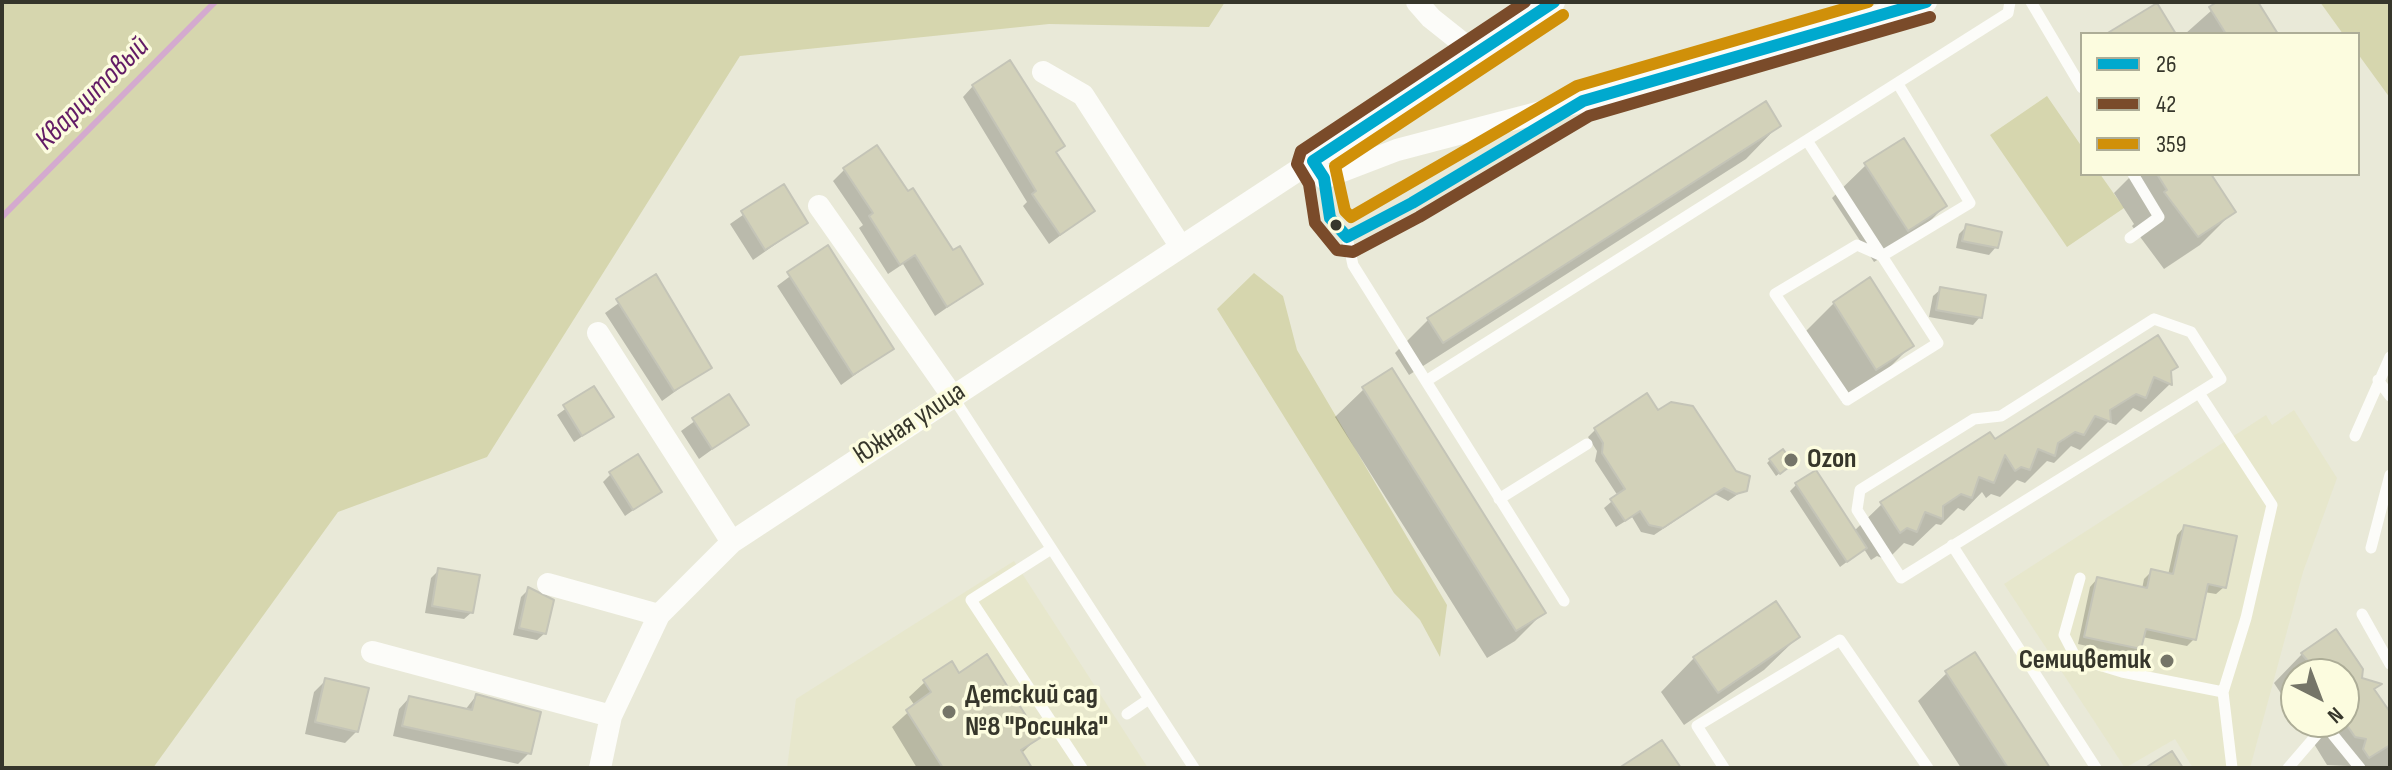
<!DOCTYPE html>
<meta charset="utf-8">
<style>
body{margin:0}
#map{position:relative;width:2392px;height:770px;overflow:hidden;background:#e9e9d8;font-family:"Sofia Sans Condensed",sans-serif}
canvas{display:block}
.frame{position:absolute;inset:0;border:4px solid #36362b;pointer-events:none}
.legend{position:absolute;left:2080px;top:32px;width:280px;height:144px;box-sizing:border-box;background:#fcfcdf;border:2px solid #adad97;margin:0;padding:10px 14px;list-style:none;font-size:24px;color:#36362b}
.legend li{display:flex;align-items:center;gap:16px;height:40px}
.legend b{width:40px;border:2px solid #adad97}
.north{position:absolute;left:2280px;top:658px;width:80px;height:80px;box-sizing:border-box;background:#fcfcdf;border:2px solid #adad97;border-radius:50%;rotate:138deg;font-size:22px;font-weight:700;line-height:32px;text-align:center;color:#36362b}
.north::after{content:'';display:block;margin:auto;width:28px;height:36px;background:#757568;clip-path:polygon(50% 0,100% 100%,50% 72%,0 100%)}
</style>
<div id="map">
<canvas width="2392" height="770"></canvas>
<div class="frame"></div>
<ul class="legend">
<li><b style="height:10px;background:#00a9ce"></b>26</li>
<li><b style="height:10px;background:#7a4b2a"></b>42</li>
<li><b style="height:10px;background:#d09009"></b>359</li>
</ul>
<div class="north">N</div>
</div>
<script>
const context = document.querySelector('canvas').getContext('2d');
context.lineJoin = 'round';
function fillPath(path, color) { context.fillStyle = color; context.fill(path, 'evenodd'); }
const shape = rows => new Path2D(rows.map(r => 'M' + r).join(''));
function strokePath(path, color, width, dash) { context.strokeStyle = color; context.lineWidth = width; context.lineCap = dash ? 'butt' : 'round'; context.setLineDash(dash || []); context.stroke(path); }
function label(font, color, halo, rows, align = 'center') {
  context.font = font + ' "Sofia Sans Condensed",sans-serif'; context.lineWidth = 7; context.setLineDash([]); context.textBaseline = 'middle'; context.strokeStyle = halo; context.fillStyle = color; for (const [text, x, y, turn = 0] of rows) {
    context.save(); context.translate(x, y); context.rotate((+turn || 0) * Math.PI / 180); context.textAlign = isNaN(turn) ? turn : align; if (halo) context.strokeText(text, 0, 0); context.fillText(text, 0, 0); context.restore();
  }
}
fillPath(shape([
 [2294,410,2337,478,2303,572,2250,768,2193,768,2175,739,2125,768,2004,584,2266,415,2272,425],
 [1014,561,1148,768,787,768,796,699]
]), '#e7e7cc');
fillPath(shape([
 [2,2,1225,2,1209,27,1049,24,740,56,487,457,338,512,153,768,2,768],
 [2320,2,2390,2,2390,98,2358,54,2358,34,2343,34],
 [2047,96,2082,147,2082,174,2100,174,2124,208,2067,247,1990,135],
 [1254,273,1283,296,1297,350,1447,605,1440,657,1420,620,1394,593,1217,309]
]), '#d6d6ae');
fillPath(shape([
 [2221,2,2256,2,2276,34,2185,34],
 [973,86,1063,146,1054,154,1093,211,1049,244,1023,206,1027,202,963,97],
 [1779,125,1746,159,1409,375,1395,353,1428,320],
 [1866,165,1945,206,1912,239,1874,262,1832,198],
 [844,170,952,253,981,284,935,316,903,264,888,274,859,228,863,225,833,181],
 [2133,174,2209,174,2233,212,2200,245,2164,269,2132,226,2134,224,2114,193],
 [783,187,806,223,753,260,730,224],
 [1967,226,1996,247,1989,255,1956,248,1959,234],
 [828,248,892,348,841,385,777,286],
 [655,277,709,367,662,401,605,313],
 [1941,289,1980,317,1973,325,1929,317,1933,296],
 [1834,303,1911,346,1878,379,1842,402,1801,336],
 [2158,338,2170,384,2141,412,2133,408,2116,425,2108,422,2080,450,2071,446,2054,463,2047,461,2025,483,2017,480,2000,497,1991,494,1986,498,1982,492,1964,511,1958,508,1941,525,1936,524,1913,546,1904,543,1887,560,1877,556,1871,560,1864,549,1840,567,1790,491,1796,485,1854,531,1882,504,1994,442],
 [594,388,612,416,574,442,557,415],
 [1364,389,1543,613,1515,641,1487,658,1335,417],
 [728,397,746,425,699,459,681,431],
 [1658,413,1747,488,1728,501,1715,494,1654,535,1641,532,1632,517,1616,527,1604,508,1618,496,1595,461,1597,451,1588,437,1595,430],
 [1770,460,1788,467,1776,476,1767,463],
 [611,474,660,491,625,516,603,482],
 [2184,527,2224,587,2216,594,2204,592,2194,639,2187,646,2142,637,2140,648,2132,656,2078,644,2090,587,2097,579,2142,589,2144,579,2152,571,2168,575,2177,535],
 [439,570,472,612,464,619,425,613,431,578],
 [529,589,545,633,537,640,513,635,521,597],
 [1798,637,1764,670,1684,725,1661,692,1694,658],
 [2302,654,2379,685,2373,691,2390,721,2390,768,2327,765,2308,734,2311,723,2305,722,2344,722,2344,674,2296,674,2296,716,2274,683],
 [1947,673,2048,768,1961,768,1918,701],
 [959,676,1038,737,1021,754,1030,768,917,768,892,727,915,706,909,697,925,682],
 [326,680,357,731,345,743,305,734,314,692],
 [476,696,529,753,518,764,393,736,399,709,409,698,465,710]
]), '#0003');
strokePath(shape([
 [2,217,215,2]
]), '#d4aacf', 6);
const building = shape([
 [2217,2,2258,2,2278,34,2226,34,2209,7,2217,2],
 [2157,3,2176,34,2106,34,2129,20,2157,3],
 [1010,60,1065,146,1056,152,1095,211,1060,235,1032,194,1036,191,972,85,1010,60],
 [1766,101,1781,126,1443,343,1427,318,1766,101],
 [1904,138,1947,206,1908,231,1864,163,1904,138],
 [877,145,908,191,913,188,953,250,960,246,983,284,947,307,915,255,900,265,869,216,873,213,843,168,877,145],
 [2157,174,2211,174,2236,212,2198,237,2164,192,2167,190,2157,174],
 [784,184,808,223,765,250,741,211,784,184],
 [1966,224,2002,232,1998,248,1962,241,1966,224],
 [828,245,894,349,853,375,787,272,828,245],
 [656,274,712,368,674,391,616,299,656,274],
 [1870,277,1914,346,1876,370,1833,302,1870,277],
 [1940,287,1986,295,1982,318,1936,310,1940,287],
 [2158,335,2178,367,2171,371,2172,385,2154,377,2146,398,2136,394,2110,410,2111,422,2095,416,2084,435,2075,432,2058,443,2055,456,2038,449,2030,470,2021,467,2015,471,2005,455,1994,483,1979,477,1972,498,1961,494,1943,506,1943,519,1925,512,1917,532,1907,528,1900,533,1880,502,1990,432,1995,439,2158,335],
 [1392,368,1546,613,1516,631,1362,387,1392,368],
 [594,386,614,417,582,436,563,405,594,386],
 [1647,393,1658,410,1671,402,1693,406,1736,471,1750,476,1747,491,1736,494,1724,488,1663,528,1649,525,1640,511,1625,521,1610,499,1625,489,1602,453,1603,443,1594,428,1647,393],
 [729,394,749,425,712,449,692,418,729,394],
 [1783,449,1793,464,1780,474,1769,459,1783,449],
 [638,454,662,492,633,510,609,472,638,454],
 [1816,470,1867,548,1847,562,1795,483,1816,470],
 [2184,525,2237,536,2226,588,2208,584,2196,640,2146,629,2141,649,2084,637,2097,577,2147,588,2151,569,2173,574,2184,525],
 [438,568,480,575,473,613,432,606,438,568],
 [528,587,554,600,546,634,519,628,528,587],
 [1776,601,1800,637,1718,693,1693,657,1776,601],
 [2336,629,2363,669,2362,678,2382,684,2374,689,2390,712,2390,745,2369,758,2363,749,2366,739,2355,737,2344,721,2344,674,2319,674,2301,653,2336,629],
 [1975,652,2050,768,2008,768,1945,671,1975,652],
 [987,654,1040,738,1021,750,1032,768,943,768,906,710,931,692,923,680,952,661,959,673,987,654],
 [325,678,369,688,358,732,315,722,325,678],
 [476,694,541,712,531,754,402,726,409,696,472,710,476,694],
 [1662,740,1681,768,1619,768,1662,740],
 [2172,751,2183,768,2145,768,2172,751]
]);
fillPath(building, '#d2d1b9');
strokePath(building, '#c4c4b7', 2);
strokePath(shape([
 [2031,2,2082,88],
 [1808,142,1882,256,1857,245,1775,294,1847,400,1938,343,1882,256,1970,203,1898,84],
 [1324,178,1330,218,1347,237,1412,203,1560,114],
 [1347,237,1353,265,1564,601],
 [2130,238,2159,217,2133,174],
 [2154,319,2191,332,2221,379,1901,578,1857,510,1860,490,1974,419,2001,416,2154,319],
 [2378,380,2390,396],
 [1426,381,2008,13,2010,2],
 [2199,393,2272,505,2246,618,2223,692,2232,768],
 [953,397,1194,768],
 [2355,436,2390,357],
 [1499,499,1587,444],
 [1952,545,2096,768],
 [2371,548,2390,475],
 [1051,549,971,600,1082,768],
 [2080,578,2064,635,2076,658,2122,672,2223,692],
 [2362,614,2390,664],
 [1127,714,1149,699],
 [1724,768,1697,726,1840,640,1928,768],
 [2288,768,2325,725,2360,768]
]), '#fcfcf9', 11);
strokePath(shape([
 [1417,2,1431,18,1475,53],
 [1043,72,1083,95,1181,247],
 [1313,161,1324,178,1397,150,1583,101,1926,2],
 [819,206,953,397],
 [598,333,732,542],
 [548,584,659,615],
 [372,652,611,716],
 [600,768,611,716,659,615,732,542,1554,2]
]), '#fcfcf9', 22);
strokePath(shape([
 [1554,2,1313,161,1324,178,1330,218,1347,237,1412,203,1583,101,1926,2]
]), '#00a9ce', 12);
strokePath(shape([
 [1525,2,1301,151,1297,164,1309,184,1315,223,1337,250,1353,252,1419,217,1589,116,1930,17]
]), '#7a4b2a', 12);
strokePath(shape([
 [1563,15,1335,166,1345,211,1351,217,1577,86,1868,2]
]), '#d09009', 12);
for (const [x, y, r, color] of [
 [1336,225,7,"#36362b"],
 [1791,460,8,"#757568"],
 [2167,661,8,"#757568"],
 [949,712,8,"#757568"]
]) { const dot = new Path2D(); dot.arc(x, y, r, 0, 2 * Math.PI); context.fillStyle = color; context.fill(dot); strokePath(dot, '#fcfcdf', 3); }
label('28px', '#36362b', '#fcfcdf', [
 ["Южная улица",910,424,-33]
]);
label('bold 28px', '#36362b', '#fcfcdf', [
 ["Ozon",1807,460],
 ["Семицветик",2151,661,"right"],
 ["Детский сад",965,696],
 ["№8 \"Росинка\"",965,728]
], 'left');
label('italic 30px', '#621b65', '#fcfcdf', [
 ["Кварцитовый",93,94,-45]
]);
</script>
